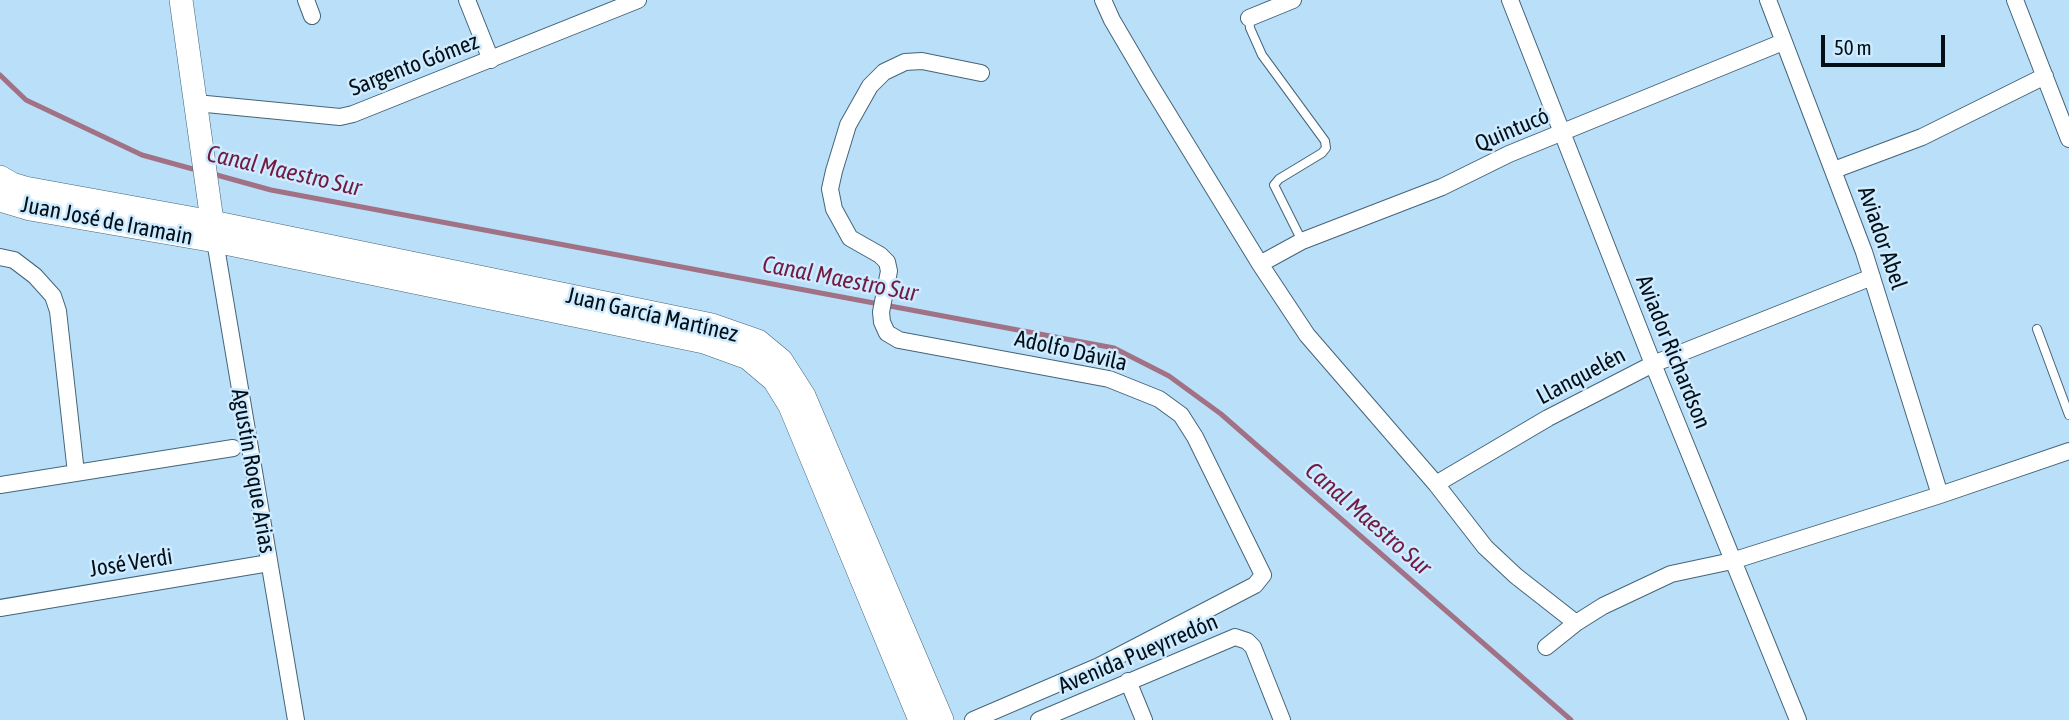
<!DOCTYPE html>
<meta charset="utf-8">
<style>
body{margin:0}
#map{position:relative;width:2069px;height:720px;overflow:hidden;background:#badff8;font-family:"Asap Condensed",sans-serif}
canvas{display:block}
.scale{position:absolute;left:1821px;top:35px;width:124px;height:32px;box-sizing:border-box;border:4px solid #030f17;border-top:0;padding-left:9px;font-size:21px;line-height:24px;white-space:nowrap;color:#030f17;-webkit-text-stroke:5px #ceebff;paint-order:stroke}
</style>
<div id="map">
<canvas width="2069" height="720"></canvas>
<div class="scale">50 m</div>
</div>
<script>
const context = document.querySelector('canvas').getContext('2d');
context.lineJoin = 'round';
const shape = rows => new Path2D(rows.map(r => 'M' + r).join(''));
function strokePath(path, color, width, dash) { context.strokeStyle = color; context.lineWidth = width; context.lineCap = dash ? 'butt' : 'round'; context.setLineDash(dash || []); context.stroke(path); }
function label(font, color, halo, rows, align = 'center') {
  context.font = font + ' "Asap Condensed",sans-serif'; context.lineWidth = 5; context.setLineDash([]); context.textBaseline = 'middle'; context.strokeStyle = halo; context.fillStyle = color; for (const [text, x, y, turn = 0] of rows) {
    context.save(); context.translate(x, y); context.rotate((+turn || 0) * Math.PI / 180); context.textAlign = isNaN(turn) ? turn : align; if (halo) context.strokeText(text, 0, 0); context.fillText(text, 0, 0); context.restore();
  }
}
strokePath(shape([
 [0,75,26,100,142,155,200,171],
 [213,174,271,190,1114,348,1169,376,1221,414,1571,720]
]), '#a17185', 5);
const service = shape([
 [1249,18,1250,28,1262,55,1325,141,1326,148,1322,153,1279,179,1274,185,1302,241],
 [2037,329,2069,415]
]);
const minor = shape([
 [306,0,312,16],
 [467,0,491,60],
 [1103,0,1112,20,1149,83,1260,264,1307,335,1436,484,1485,547,1516,576,1576,623],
 [1510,0,1653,364,1798,720],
 [1768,0,1864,252,1940,495],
 [2015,0,2069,139],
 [1249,18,1293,0],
 [196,103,340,117,353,114,638,0],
 [1834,170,1922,137,2045,76],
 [215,241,296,720],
 [0,257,14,260,35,276,53,296,58,311,76,473],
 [1260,264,1302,241,1442,187,1509,154,1783,42],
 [1436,484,1548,418,1653,364,1872,277],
 [0,485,233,448],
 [0,608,269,563],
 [1546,647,1576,623,1603,606,1671,574,1732,561,1940,495,2069,451],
 [1128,681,1144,720],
 [973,720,1099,666,1255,585,1263,575,1195,437,1181,415,1159,399,1109,379,899,340,887,333,882,322,881,312,889,271,887,262,880,255,850,238,834,209,830,189,834,171,848,125,870,86,884,72,905,62,922,61,981,73],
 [1039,720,1235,637,1247,641,1253,647,1282,720]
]);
const secondary = shape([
 [181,0,214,235],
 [0,177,12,184,25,188,212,222,712,325,758,341,781,360,804,396,942,720],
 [0,200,30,209,215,241,704,342,748,358,774,380,790,406,920,720]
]);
strokePath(service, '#44657a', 10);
strokePath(minor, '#44657a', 18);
strokePath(secondary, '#44657a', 24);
strokePath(service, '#fff', 8);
strokePath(minor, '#fff', 16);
strokePath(secondary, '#fff', 23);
label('23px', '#030f17', '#ceebff', [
 ["Sargento Gómez",414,65,-21],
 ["Quintucó",1512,130,-23],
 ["Juan José de Iramain",107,221,11],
 ["Aviador Abel",1882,238,71],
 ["Juan García Martínez",652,315,13],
 ["Adolfo Dávila",1071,351,13],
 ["Aviador Richardson",1673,352,68],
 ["Llanquelén",1581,376,-28],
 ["Agustín Roque Arias",253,471,80],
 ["José Verdi",131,563,-9],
 ["Avenida Pueyrredón",1138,654,-23]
]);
label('italic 24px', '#711b42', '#ceebff', [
 ["Canal Maestro Sur",284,171,13],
 ["Canal Maestro Sur",840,279,11],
 ["Canal Maestro Sur",1368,519,41]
]);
</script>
